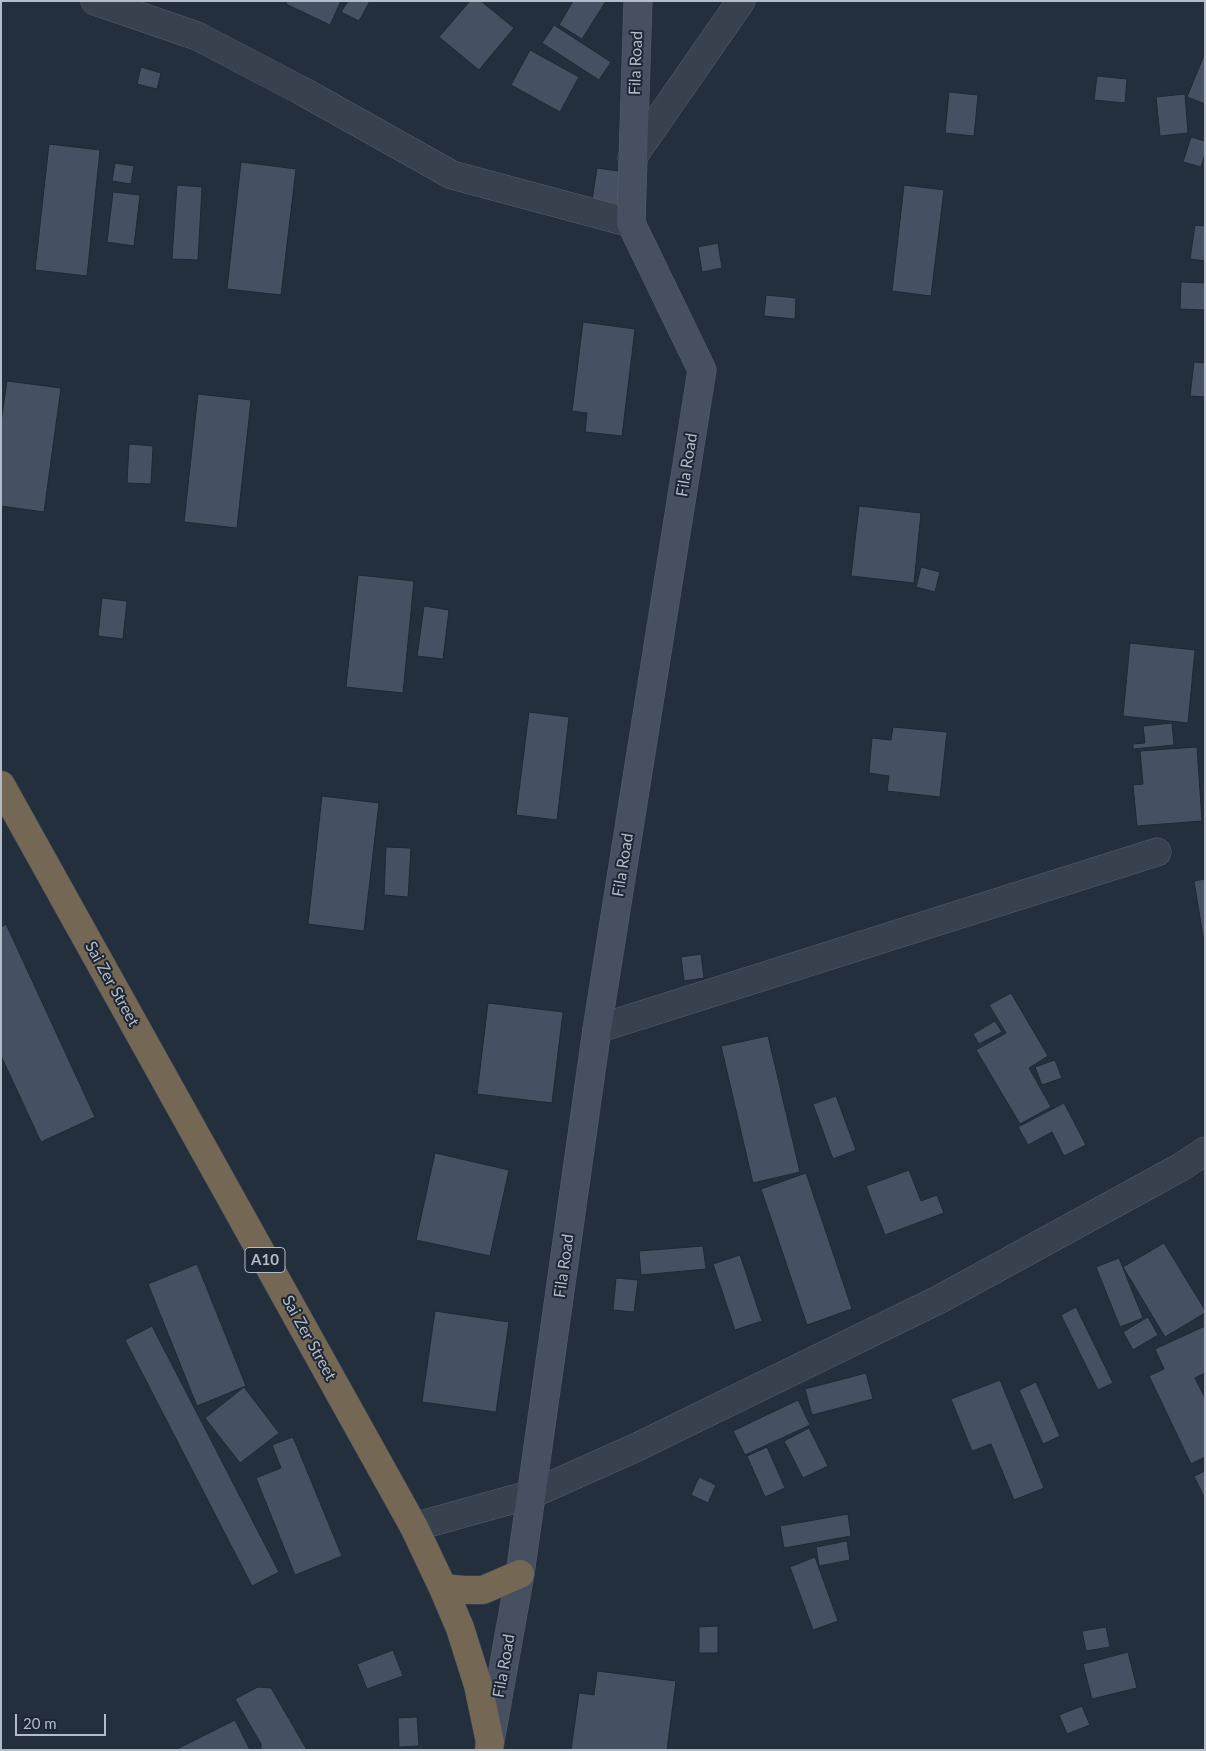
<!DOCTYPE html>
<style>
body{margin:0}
#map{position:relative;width:1206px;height:1751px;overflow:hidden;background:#242f3e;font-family:Lato,sans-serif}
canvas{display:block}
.frame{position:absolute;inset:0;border:2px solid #b4bcc9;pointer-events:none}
.scale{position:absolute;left:15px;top:1714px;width:91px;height:22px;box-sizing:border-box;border:2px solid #b4bcc9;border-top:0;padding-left:6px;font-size:15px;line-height:18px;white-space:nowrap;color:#b4bcc9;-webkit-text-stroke:4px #1d2633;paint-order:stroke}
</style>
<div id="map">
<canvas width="1206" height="1751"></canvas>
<div class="frame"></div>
<div class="scale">20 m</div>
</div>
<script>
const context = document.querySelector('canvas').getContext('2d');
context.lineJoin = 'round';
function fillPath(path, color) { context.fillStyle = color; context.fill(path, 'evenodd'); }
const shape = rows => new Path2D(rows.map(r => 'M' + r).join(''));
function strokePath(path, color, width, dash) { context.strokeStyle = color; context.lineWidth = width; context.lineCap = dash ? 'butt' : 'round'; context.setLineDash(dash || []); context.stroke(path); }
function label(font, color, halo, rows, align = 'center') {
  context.font = font + ' Lato,sans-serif'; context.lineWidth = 4; context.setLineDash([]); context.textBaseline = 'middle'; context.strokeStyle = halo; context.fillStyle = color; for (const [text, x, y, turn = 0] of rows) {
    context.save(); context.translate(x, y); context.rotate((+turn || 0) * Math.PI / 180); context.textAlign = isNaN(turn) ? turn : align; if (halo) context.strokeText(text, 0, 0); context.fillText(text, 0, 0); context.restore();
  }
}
const building = shape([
 [287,1,341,1,330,25,286,4,287,1],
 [348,1,370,1,359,21,341,12,348,1],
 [470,1,481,1,514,28,479,70,439,37,470,1],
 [573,1,606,1,582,39,559,25,573,1],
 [554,25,611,62,599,80,542,43,554,25],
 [530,50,579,77,560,112,511,85,530,50],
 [1205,53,1205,104,1187,97,1205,53],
 [141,67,161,73,157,89,137,84,141,67],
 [1097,76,1127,79,1125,103,1094,100,1097,76],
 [949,92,978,95,974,136,945,133,949,92],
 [1185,94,1188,133,1160,136,1156,97,1185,94],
 [1191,137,1205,141,1205,154,1201,167,1183,162,1191,137],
 [49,144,100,150,87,276,35,270,49,144],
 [241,162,296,169,281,295,227,289,241,162],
 [115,163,134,166,131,184,112,181,115,163],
 [597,168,638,174,632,213,591,207,597,168],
 [177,185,202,187,198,260,172,259,177,185],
 [904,185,944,190,931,296,892,291,904,185],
 [113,192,140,195,134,246,107,242,113,192],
 [1195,225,1205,226,1205,261,1190,259,1195,225],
 [718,243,722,268,702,272,698,247,718,243],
 [1181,282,1205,283,1205,310,1180,309,1181,282],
 [766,295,796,298,795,319,764,316,766,295],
 [583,322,635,329,622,436,585,432,587,413,572,411,583,322],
 [1194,362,1205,363,1205,397,1190,396,1194,362],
 [7,381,61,388,44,512,1,506,1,422,7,381],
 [198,394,251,400,237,528,184,522,198,394],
 [129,444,153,446,151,484,127,483,129,444],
 [859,506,921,513,914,583,851,576,859,506],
 [921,567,940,572,935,592,916,587,921,567],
 [358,575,414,581,403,693,346,687,358,575],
 [102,598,127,601,123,639,98,636,102,598],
 [424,606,449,610,443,659,417,656,424,606],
 [1130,643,1195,650,1188,723,1123,716,1130,643],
 [529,712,569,717,557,820,516,815,529,712],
 [1172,723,1174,745,1133,749,1133,744,1145,743,1143,726,1172,723],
 [893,727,947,732,940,797,887,791,889,776,869,773,872,738,891,740,893,727],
 [1197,747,1202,821,1137,826,1133,785,1143,784,1140,751,1197,747],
 [322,796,379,803,364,931,308,924,322,796],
 [386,847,411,848,408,897,384,895,386,847],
 [1205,879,1205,948,1194,881,1205,879],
 [6,924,95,1117,41,1142,1,1056,1,927,6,924],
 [701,954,704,978,684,981,681,957,701,954],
 [1011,993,1048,1056,1029,1068,1051,1107,1020,1124,976,1050,1006,1033,989,1005,1011,993],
 [488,1003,563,1012,552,1103,477,1094,488,1003],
 [995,1021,1002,1032,979,1044,973,1034,995,1021],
 [768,1036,800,1172,753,1183,721,1046,768,1036],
 [1055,1060,1062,1078,1042,1085,1035,1067,1055,1060],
 [836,1096,856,1150,833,1159,813,1104,836,1096],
 [1064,1103,1086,1145,1064,1156,1052,1132,1028,1145,1018,1127,1064,1103],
 [435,1153,509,1170,490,1256,416,1240,435,1153],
 [909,1170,921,1201,937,1195,944,1213,885,1235,866,1186,909,1170],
 [806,1173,852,1309,807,1325,761,1189,806,1173],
 [1164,1243,1205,1310,1205,1313,1165,1337,1123,1267,1164,1243],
 [703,1246,706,1269,641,1275,639,1251,703,1246],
 [740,1255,762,1321,735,1330,713,1264,740,1255],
 [1119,1258,1143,1318,1120,1327,1096,1267,1119,1258],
 [197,1264,246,1386,197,1406,148,1284,197,1264],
 [616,1278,638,1280,634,1312,613,1310,616,1278],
 [1076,1307,1113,1383,1098,1390,1061,1315,1076,1307],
 [435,1311,509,1322,496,1412,422,1402,435,1311],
 [1148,1317,1158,1335,1133,1350,1123,1332,1148,1317],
 [152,1326,279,1572,252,1586,125,1340,152,1326],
 [1205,1326,1205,1373,1195,1378,1205,1398,1205,1457,1191,1464,1149,1376,1164,1369,1155,1349,1205,1326],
 [866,1373,873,1399,812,1415,805,1389,866,1373],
 [1000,1380,1044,1488,1014,1500,991,1444,972,1451,951,1399,1000,1380],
 [1036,1382,1060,1436,1043,1444,1019,1390,1036,1382],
 [244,1387,279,1433,240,1463,205,1418,244,1387],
 [798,1400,810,1425,745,1455,733,1431,798,1400],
 [809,1428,828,1466,803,1478,784,1441,809,1428],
 [293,1437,342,1556,295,1575,256,1478,281,1468,272,1445,293,1437],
 [767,1447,785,1488,765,1497,747,1456,767,1447],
 [1205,1471,1205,1499,1194,1476,1205,1471],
 [699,1477,716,1485,708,1503,691,1495,699,1477],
 [848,1514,851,1536,784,1548,780,1526,848,1514],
 [847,1541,850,1560,819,1566,816,1547,847,1541],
 [815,1557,838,1621,813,1630,790,1567,815,1557],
 [718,1626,718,1653,699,1653,699,1627,718,1626],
 [1106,1627,1110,1647,1086,1651,1082,1631,1106,1627],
 [393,1650,403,1676,367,1689,357,1664,393,1650],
 [1128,1652,1137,1688,1092,1699,1083,1664,1128,1652],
 [597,1671,676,1681,667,1750,571,1750,579,1693,594,1695,597,1671],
 [258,1687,271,1688,307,1750,261,1750,261,1744,235,1699,258,1687],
 [1082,1706,1090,1725,1067,1734,1059,1715,1082,1706],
 [417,1717,419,1746,399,1747,398,1718,417,1717],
 [235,1720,250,1750,175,1750,235,1720]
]);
fillPath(building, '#455162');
strokePath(building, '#1f2835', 1);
const street = shape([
 [95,1,197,36,304,92,452,175,631,223],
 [632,158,741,1],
 [597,1029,1157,852],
 [414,1527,532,1494,635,1448,940,1299,1181,1167,1205,1151]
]);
const secondary = shape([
 [490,1742,520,1574,597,1029,702,370,631,223,638,1]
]);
const highway = shape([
 [1,785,414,1527,443,1588,460,1628,478,1685,490,1742,489,1750],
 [443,1588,464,1590,483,1590,520,1574]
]);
strokePath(street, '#565f6c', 29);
strokePath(secondary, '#565f6c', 29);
strokePath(highway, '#434c59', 29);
strokePath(street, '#38414e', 28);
strokePath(secondary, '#465061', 28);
strokePath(highway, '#746855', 28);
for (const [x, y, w] of [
 [265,1260,40]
]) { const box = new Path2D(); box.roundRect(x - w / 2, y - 12.5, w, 25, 4); context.fillStyle = '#1d2633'; context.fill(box); strokePath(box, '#b4bcc9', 1); }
label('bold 15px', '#b4bcc9', null, [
 ["A10",265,1260]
]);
label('16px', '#b4bcc9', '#1d2633', [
 ["Fila Road",636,63,-88],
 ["Fila Road",687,465,-81],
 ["Fila Road",623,865,-81],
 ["Sai Zer Street",112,984,61],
 ["Fila Road",564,1266,-82],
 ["Sai Zer Street",309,1338,61],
 ["Fila Road",504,1666,-80]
]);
</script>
